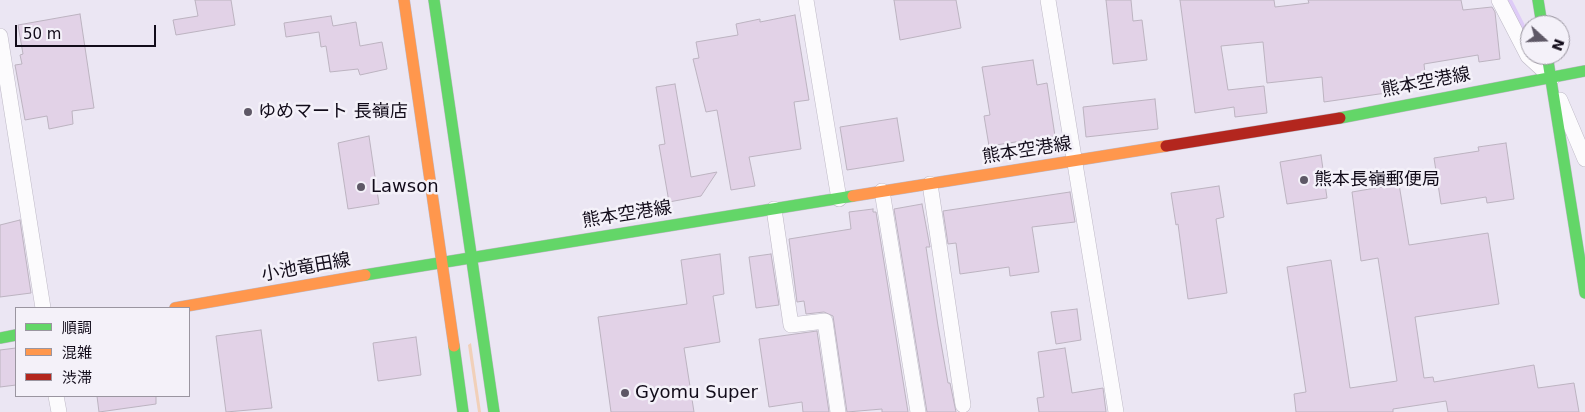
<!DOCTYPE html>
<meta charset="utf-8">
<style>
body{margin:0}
#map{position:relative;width:1585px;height:412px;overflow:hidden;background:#ebe6f3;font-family:"DejaVu Sans","Noto Sans JP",sans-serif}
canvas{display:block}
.legend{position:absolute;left:15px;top:307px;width:175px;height:90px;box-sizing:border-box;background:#f4f1f9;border:1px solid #9a95a0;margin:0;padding:6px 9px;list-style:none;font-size:15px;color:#120c1a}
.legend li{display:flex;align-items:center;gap:10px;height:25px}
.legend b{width:25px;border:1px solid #9a95a0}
.north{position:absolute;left:1520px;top:15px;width:50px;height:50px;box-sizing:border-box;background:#f4f1f9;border:1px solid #9a95a0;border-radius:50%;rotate:110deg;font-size:14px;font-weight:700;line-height:20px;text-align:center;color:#120c1a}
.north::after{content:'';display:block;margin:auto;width:18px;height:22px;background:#5e5866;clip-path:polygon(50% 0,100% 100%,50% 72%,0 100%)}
.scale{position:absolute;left:15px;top:25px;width:141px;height:22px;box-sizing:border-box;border:2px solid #120c1a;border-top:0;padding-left:6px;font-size:15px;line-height:18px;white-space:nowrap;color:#120c1a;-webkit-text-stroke:4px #f4f1f9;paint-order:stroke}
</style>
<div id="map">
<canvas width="1585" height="412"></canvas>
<ul class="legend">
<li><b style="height:6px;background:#63d668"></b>順調</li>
<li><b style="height:6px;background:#ff974d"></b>混雑</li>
<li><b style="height:6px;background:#b3261e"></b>渋滞</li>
</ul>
<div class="north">N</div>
<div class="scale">50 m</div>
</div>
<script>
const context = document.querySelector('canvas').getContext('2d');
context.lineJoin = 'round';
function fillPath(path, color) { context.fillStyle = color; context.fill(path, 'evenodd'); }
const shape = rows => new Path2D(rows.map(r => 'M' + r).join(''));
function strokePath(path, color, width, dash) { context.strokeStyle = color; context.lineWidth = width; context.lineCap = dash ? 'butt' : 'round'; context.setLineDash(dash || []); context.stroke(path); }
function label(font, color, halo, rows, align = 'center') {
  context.font = font + ' "DejaVu Sans","Noto Sans JP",sans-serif'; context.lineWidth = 5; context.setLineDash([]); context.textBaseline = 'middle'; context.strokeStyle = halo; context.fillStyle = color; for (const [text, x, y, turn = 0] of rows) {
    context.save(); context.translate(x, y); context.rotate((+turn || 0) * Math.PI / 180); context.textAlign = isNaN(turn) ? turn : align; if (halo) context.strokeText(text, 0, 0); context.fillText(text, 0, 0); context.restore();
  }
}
fillPath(shape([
 [471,343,481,412,478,412,468,345]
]), '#f1d0b9');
strokePath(shape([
 [1509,0,1530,41]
]), '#decbf7', 5.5);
const building = shape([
 [195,0,231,0,235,25,176,35,173,20,198,16,195,0],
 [894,0,956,0,961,28,900,40,894,0],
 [1106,0,1131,0,1133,21,1142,20,1147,60,1113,64,1106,0],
 [1180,0,1274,0,1275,7,1309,3,1308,0,1461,0,1463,10,1492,7,1495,12,1500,59,1479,62,1478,55,1424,64,1426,82,1385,87,1386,93,1324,102,1322,77,1267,83,1263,42,1221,46,1228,90,1264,86,1267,113,1235,117,1234,107,1195,113,1180,0],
 [80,14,94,108,72,111,73,124,49,129,47,116,25,120,15,65,22,64,20,55,23,54,18,25,80,14],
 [795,15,809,100,794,102,801,149,749,157,755,186,731,190,717,110,706,112,693,59,699,58,696,42,738,35,736,24,760,19,760,22,795,15],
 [331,16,333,26,356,22,360,46,382,42,387,69,360,75,358,69,330,72,326,46,321,47,319,32,286,37,284,23,331,16],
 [1033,60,1037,85,1047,83,1055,136,989,146,984,116,990,115,982,67,1033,60],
 [675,84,691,177,717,172,701,196,669,202,659,145,665,144,656,87,675,84],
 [1155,99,1158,129,1086,137,1083,107,1155,99],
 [897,118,904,161,847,170,840,127,897,118],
 [369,136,379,204,348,209,338,143,369,136],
 [1506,143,1514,199,1487,203,1486,197,1441,204,1434,158,1479,151,1478,147,1506,143],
 [1321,155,1327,198,1287,204,1280,162,1321,155],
 [1399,184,1409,245,1488,233,1499,304,1415,317,1424,378,1433,377,1434,382,1534,365,1538,388,1574,383,1579,412,1448,412,1446,401,1393,409,1393,412,1296,412,1294,394,1306,392,1287,267,1331,260,1350,388,1397,381,1378,258,1361,261,1352,192,1399,184],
 [1219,186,1224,217,1216,219,1227,293,1188,299,1178,224,1176,225,1171,193,1219,186],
 [1070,192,1075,222,1032,227,1039,272,1010,276,1009,267,960,274,956,243,948,244,943,211,1070,192],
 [922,204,930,247,926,247,938,326,948,383,950,383,956,412,927,412,894,209,922,204],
 [873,209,873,212,876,212,908,412,882,412,882,409,847,412,833,316,824,312,806,314,804,301,797,302,789,239,851,229,849,212,873,209],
 [20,220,31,293,0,297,0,225,20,220],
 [720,254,724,294,713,296,720,342,684,348,694,412,611,412,598,317,687,304,681,260,720,254],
 [771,254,779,305,756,308,749,257,771,254],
 [1077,309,1081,340,1056,344,1051,312,1077,309],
 [261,330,272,408,226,412,216,336,261,330],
 [817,331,829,412,803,412,802,402,769,407,759,339,817,331],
 [416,337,421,375,378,381,373,343,416,337],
 [16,348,16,385,0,387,0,350,16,348],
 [1065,348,1072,393,1103,388,1106,412,1039,412,1037,398,1044,397,1038,352,1065,348],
 [97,396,156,396,156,404,99,412,97,396]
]);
fillPath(building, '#e2d2e7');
strokePath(building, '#bcb3c0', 1);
const street = shape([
 [806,0,839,199],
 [1048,0,1116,412],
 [1499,0,1528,56,1552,78],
 [0,36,43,308],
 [1560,100,1585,159],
 [930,184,963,405],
 [882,191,918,412],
 [774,209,791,325,825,321,838,412],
 [56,396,59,412]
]);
const fast = shape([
 [434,0,494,412],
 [1538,0,1542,25],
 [1547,55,1585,293],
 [1340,118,1585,71],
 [365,275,853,196],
 [0,338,16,335],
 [454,346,463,412]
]);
const slow = shape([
 [404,0,454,346],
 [853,196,1166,146],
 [175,308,365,275]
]);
const jam = shape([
 [1166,146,1340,118]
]);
strokePath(street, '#bdb8c5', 16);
strokePath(fast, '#bdb8c5', 12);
strokePath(slow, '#bdb8c5', 12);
strokePath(jam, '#bdb8c5', 12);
strokePath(street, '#fcfbfd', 15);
strokePath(fast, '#63d668', 11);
strokePath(slow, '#ff974d', 11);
strokePath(jam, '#b3261e', 11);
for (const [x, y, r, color] of [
 [248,112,5,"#5e5866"],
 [1304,180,5,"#5e5866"],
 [361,187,5,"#5e5866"],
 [625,393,5,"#5e5866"]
]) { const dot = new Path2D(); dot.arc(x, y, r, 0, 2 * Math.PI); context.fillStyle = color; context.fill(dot); strokePath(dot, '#f4f1f9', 2); }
label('18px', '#120c1a', '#f4f1f9', [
 ["熊本空港線",1426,83,-11],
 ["熊本空港線",1027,151,-9],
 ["熊本空港線",627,215,-9],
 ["小池竜田線",306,268,-10]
]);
label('18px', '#120c1a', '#f4f1f9', [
 ["ゆめマート 長嶺店",258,112],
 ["熊本長嶺郵便局",1314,180],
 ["Lawson",371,187],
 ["Gyomu Super",635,393]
], 'left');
</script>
